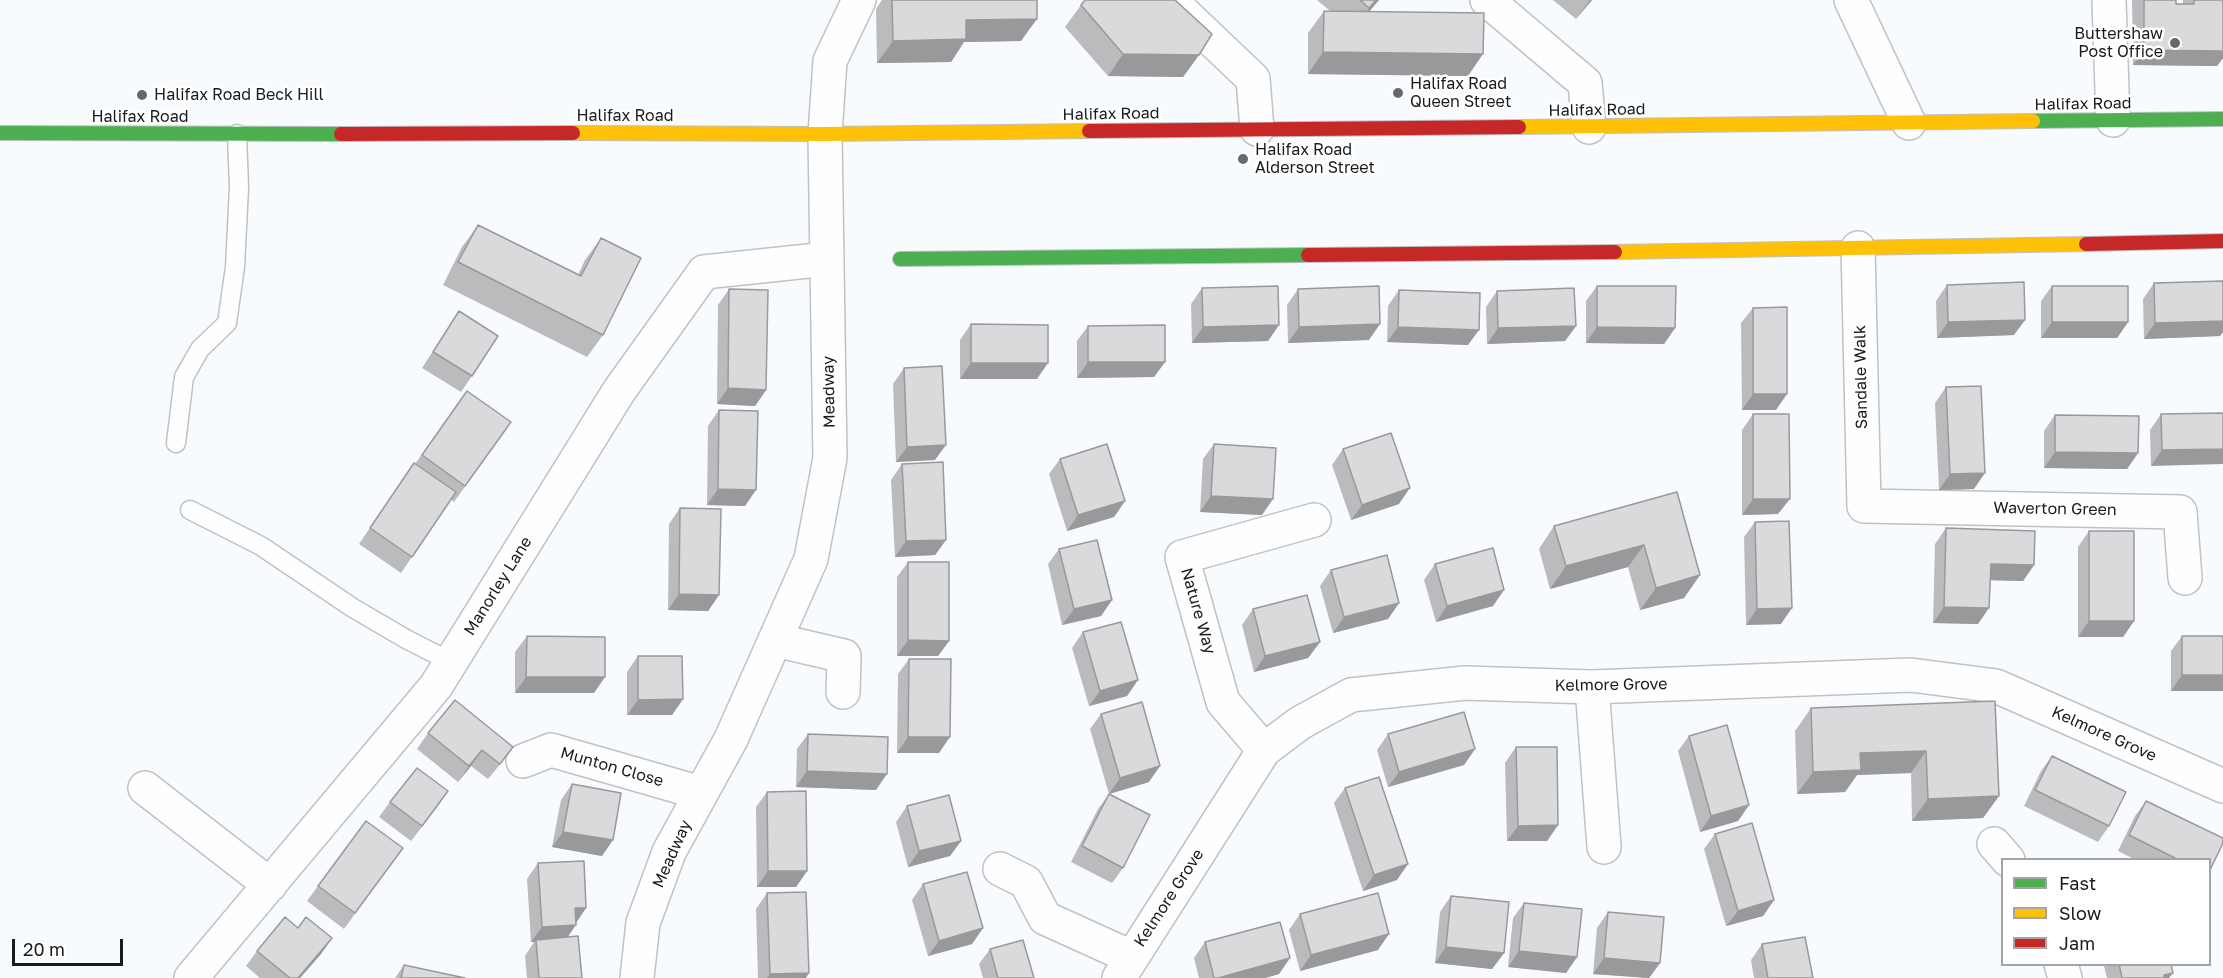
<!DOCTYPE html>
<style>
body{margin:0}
#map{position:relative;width:2223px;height:978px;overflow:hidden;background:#f8fbfd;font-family:"Golos Text",sans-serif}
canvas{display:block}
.legend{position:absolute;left:2001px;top:858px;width:210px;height:108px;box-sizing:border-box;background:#fff;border:2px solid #a3a4a5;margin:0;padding:8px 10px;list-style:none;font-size:18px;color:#181b1e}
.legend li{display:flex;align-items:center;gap:12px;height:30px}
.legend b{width:30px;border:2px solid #a3a4a5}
.scale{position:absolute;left:12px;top:939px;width:111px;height:27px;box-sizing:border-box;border:3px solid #181b1e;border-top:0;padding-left:8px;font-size:18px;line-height:21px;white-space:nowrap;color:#181b1e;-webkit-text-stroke:4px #fff;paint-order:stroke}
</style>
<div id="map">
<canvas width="2223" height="978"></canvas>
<ul class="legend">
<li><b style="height:8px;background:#4caf50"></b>Fast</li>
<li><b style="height:8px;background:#ffc107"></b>Slow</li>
<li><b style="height:8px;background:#c62828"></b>Jam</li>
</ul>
<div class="scale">20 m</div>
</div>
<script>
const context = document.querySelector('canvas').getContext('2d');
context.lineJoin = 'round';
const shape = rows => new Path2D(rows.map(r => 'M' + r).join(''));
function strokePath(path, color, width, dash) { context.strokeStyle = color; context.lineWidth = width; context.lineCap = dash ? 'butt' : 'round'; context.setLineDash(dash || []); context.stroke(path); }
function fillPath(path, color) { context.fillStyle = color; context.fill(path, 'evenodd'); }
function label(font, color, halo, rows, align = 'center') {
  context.font = font + ' "Golos Text",sans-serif'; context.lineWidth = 5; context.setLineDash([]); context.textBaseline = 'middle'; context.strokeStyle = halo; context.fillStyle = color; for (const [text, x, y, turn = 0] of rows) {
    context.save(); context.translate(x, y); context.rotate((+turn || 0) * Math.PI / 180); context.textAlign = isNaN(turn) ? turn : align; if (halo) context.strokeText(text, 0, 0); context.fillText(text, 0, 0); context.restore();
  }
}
const lane = shape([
 [176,443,184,377,200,349,227,323,235,267,239,187,237,134],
 [190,510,261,546,353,608,406,639,451,662]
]);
const street = shape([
 [1170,0,1253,79,1257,129],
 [1487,0,1585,83,1589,127],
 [1851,0,1909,123],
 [2109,0,2113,120],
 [1858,248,1864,506,2180,512,2185,578],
 [775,640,844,656,843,692],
 [1592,687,1604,847],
 [1264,750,1223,702,1182,557,1314,520],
 [523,761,551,750,701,793],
 [145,788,270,885],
 [1994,844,2008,860],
 [1000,869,1026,882,1045,918,1131,957],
 [2061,964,2065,978],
 [191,978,436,686,619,391,704,272,827,259],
 [637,978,643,923,669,852,731,739,811,559,830,458,825,134,830,61,859,0],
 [1119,978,1264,750,1300,723,1351,695,1465,683,1592,687,1911,675,1996,686,2223,786]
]);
const fast = shape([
 [2033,121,2223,119],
 [0,133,341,134],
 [900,259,1308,255]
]);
const slow = shape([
 [1519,127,2033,121],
 [573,133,825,134,1089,131],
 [1615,252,2086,244]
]);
const jam = shape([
 [1089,131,1519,127],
 [341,134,573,133],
 [2086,244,2223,241],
 [1308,255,1615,252]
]);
strokePath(lane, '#bfc2c5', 21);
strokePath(street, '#bfc2c5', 36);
strokePath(fast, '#bfc2c5', 16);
strokePath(slow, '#bfc2c5', 16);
strokePath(jam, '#bfc2c5', 16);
strokePath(lane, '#fefeff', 18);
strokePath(street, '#fefeff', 33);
strokePath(fast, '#4caf50', 14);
strokePath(slow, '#ffc107', 14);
strokePath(jam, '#c62828', 14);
fillPath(shape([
 [882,0,1037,0,1021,41,964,42,951,62,877,63,876,9],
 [1317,0,1379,0,1369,11,1468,76,1308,74,1308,33,1324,11,1330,11],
 [1553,0,1592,0,1576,19],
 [2132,0,2176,0,2176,4,2183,4,2183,0,2223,0,2223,58,2217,66,2133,65],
 [1081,5,1199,55,1183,77,1108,76,1065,27],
 [478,225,578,275,585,260,601,238,603,335,587,357,443,285,462,247],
 [2223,281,2223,332,2220,336,2144,339,2143,299,2154,283],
 [1947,285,2014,335,1937,338,1936,301],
 [1597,286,1675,328,1664,344,1586,343,1586,301],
 [2052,286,2128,322,2117,338,2041,338,2041,301],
 [1202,288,1279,325,1268,341,1192,343,1191,304],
 [729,289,766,390,755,406,717,404,718,305],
 [1298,289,1369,340,1288,343,1287,305],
 [1399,290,1468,345,1387,342,1388,306],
 [1497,291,1576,326,1565,341,1487,344,1486,307],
 [1753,308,1776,410,1742,410,1741,323],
 [459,311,472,376,461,392,422,368],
 [971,324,1037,379,960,379,960,340],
 [1088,326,1165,362,1154,377,1077,378,1077,341],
 [904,368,935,460,896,462,893,384],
 [1946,387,1974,489,1939,490,1935,403],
 [467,391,511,422,454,502,451,499,401,573,359,544,414,463,415,464],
 [719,410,745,506,707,505,708,426],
 [2223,413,2151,466,2150,430,2161,414],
 [1753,414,1778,514,1742,515,1742,430],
 [2055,415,2138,453,2127,469,2044,468,2044,431],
 [1214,444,1262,515,1200,512,1203,459],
 [1343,449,1399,504,1351,520,1332,465],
 [1060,459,1125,501,1114,517,1067,531,1049,474],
 [902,464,946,540,935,555,895,557,891,480],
 [1677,492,1700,575,1684,598,1640,610,1628,567,1550,589,1539,549,1554,526],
 [680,508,719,595,708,611,668,610,669,524],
 [1755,522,1781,624,1746,625,1744,537],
 [1946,528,2034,565,2023,581,1990,580,1978,624,1933,623,1935,544],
 [2089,531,2134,621,2123,637,2078,637,2078,547],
 [1059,549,1112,600,1101,616,1062,625,1048,564],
 [908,562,949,641,938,656,897,656,897,577],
 [1435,564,1493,606,1436,622,1424,580],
 [1331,570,1399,603,1388,619,1333,633,1320,586],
 [1253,609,1320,642,1308,658,1254,672,1242,625],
 [1083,632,1138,680,1127,696,1089,706,1072,648],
 [527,636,594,693,515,693,515,652],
 [2182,636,2223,636,2223,691,2171,691,2171,651],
 [638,656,683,699,672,715,627,715,627,672],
 [909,659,939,753,897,753,898,674],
 [455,700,502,762,488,779,471,766,458,782,417,749,428,733],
 [1995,701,1999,796,1983,818,1912,821,1911,773,1857,775,1845,792,1797,794,1795,731,1811,708],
 [1101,714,1149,782,1109,794,1090,729],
 [808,734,876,790,796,787,797,749],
 [1388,734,1475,749,1464,765,1388,787,1377,750],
 [1689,736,1749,805,1738,821,1700,832,1678,751],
 [1516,747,1558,825,1547,841,1507,841,1505,763],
 [2052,756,2109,826,2098,842,2024,806,2041,771],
 [572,784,602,856,552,847,561,800],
 [1345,788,1397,880,1363,891,1334,803],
 [448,791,411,841,379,817,390,802],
 [767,792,807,871,796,887,757,887,756,807],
 [1109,794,1123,868,1112,883,1071,862,1098,809],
 [2146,801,2210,860,2136,860,2118,851,2135,816],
 [907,806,961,841,950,856,908,867,896,822],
 [1715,834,1774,900,1763,916,1726,926,1704,849],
 [403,848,344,929,307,901,318,886],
 [538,863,586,908,567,937,582,978,527,978,525,956,534,942,531,942,527,879],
 [923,884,983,928,972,944,928,956,912,900],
 [767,893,806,978,758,978,756,909],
 [1451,896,1504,953,1492,969,1435,963,1440,912],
 [1524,903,1577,957,1566,973,1508,967,1513,918],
 [1608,912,1660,963,1649,978,1593,974,1597,928],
 [1300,914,1378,950,1300,971,1289,930],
 [298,928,332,938,321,954,300,978,260,978,246,966,257,951],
 [1205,942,1290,958,1279,974,1265,978,1199,978,1194,958],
 [1762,944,1813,978,1754,978,1751,960],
 [990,949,1034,978,983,978,979,964],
 [2106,964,2171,964,2169,978,2107,978,2104,966],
 [404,965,465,978,395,978]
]), '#bbbbbe');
fillPath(shape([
 [1376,0,1379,0,1354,30,1369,8],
 [1590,0,1592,0,1576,19],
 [1037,19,1021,41,964,42,951,62,877,63,893,41,966,20],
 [2144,50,2223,51,2223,58,2217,66,2133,65],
 [1323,52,1483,54,1468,76,1308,74],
 [1123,54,1199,55,1183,77,1108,76],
 [2025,320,2014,335,1937,338,1948,322],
 [2223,321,2223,332,2220,336,2144,339,2155,323],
 [2052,322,2128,322,2117,338,2041,338],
 [1380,324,1369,340,1288,343,1299,327],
 [1279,325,1268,341,1192,343,1203,327],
 [1576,326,1565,341,1487,344,1498,328],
 [1398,327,1479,330,1468,345,1387,342],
 [1597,327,1675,328,1664,344,1586,343],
 [1088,362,1165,362,1154,377,1077,378],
 [971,363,1048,363,1037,379,960,379],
 [728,388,766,390,755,406,717,404],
 [1753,394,1787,394,1776,410,1742,410],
 [946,445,935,460,896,462,907,447],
 [2223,449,2223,464,2151,466,2162,450],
 [2055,452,2138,453,2127,469,2044,468],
 [1985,473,1974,489,1939,490,1950,474],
 [1410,488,1399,504,1351,520,1362,505],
 [718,489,756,490,745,506,707,505],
 [1211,496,1273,499,1262,515,1200,512],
 [1753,499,1790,499,1778,514,1742,515],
 [1125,501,1114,517,1067,531,1078,515],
 [946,540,935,555,895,557,906,541],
 [1644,545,1628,567,1550,589,1566,566],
 [1991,564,2034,565,2023,581,1980,580],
 [1700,575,1684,598,1640,610,1656,588],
 [1504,590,1493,606,1436,622,1447,606],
 [679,594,719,595,708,611,668,610],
 [1112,600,1101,616,1062,625,1074,609],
 [1399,603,1388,619,1333,633,1344,617],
 [1944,607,1989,608,1978,624,1933,623],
 [1792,608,1781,624,1746,625,1757,609],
 [2089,621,2134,621,2123,637,2078,637],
 [908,640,949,641,938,656,897,656],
 [1320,642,1308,658,1254,672,1265,656],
 [2182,675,2223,675,2223,691,2171,691],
 [526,677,605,677,594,693,515,693],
 [1138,680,1127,696,1089,706,1100,691],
 [683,699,672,715,627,715,638,700],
 [908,737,950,737,939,753,897,753],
 [1475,749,1464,765,1388,787,1399,772],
 [482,750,471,766,458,782,469,766],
 [1926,751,1911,773,1857,775,1845,792,1797,794,1813,772,1860,753],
 [1160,766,1149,782,1109,794,1120,778],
 [807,771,887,774,876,790,796,787],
 [448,791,437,807,411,841,422,826],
 [1999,796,1983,818,1912,821,1928,799],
 [1749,805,1738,821,1700,832,1711,816],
 [1558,825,1547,841,1507,841,1518,826],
 [563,832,613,840,602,856,552,847],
 [961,841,950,856,908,867,919,851],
 [1408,864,1397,880,1363,891,1374,875],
 [768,871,807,871,796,887,757,887],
 [1774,900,1763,916,1726,926,1738,911],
 [575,908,586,908,575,924],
 [576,925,565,941,536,940,534,942,531,942,542,927],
 [983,928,972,944,928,956,939,941],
 [1389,934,1378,950,1300,971,1311,955],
 [332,938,321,954,300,978,298,978],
 [1446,947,1504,953,1492,969,1435,963],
 [1519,951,1577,957,1566,973,1508,967],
 [1290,958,1279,974,1265,978,1218,978],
 [1604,958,1660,963,1649,978,1593,974],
 [809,973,806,978,767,978,770,974],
 [2173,973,2169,978,2161,978,2164,975]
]), '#99999b');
const building = shape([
 [892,0,1037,0,1037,19,966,20,966,39,893,41,892,0],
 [1085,0,1175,0,1212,34,1199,55,1123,54,1081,5,1085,0],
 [1360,0,1376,0,1369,8,1360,0],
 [2144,0,2176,0,2176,4,2194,4,2194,0,2223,0,2223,51,2144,50,2144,0],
 [1324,11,1484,13,1483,54,1323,52,1324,11],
 [478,225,581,276,601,238,641,258,603,335,458,262,478,225],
 [2223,281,2223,321,2155,323,2154,283,2223,281],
 [2024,282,2025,320,1948,322,1947,285,2024,282],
 [1278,286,1279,325,1203,327,1202,288,1278,286],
 [1379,286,1380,324,1299,327,1298,289,1379,286],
 [1597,286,1676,286,1675,328,1597,327,1597,286],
 [2052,286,2128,286,2128,322,2052,322,2052,286],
 [1574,288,1576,326,1498,328,1497,291,1574,288],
 [729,289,768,290,766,390,728,388,729,289],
 [1399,290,1480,293,1479,330,1398,327,1399,290],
 [1787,307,1787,394,1753,394,1753,308,1787,307],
 [459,311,498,336,472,376,433,352,459,311],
 [971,324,1048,325,1048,363,971,363,971,324],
 [1165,325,1165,362,1088,362,1088,326,1165,325],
 [942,366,946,445,907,447,904,368,942,366],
 [1981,386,1985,473,1950,474,1946,387,1981,386],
 [467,391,511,422,465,486,422,455,467,391],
 [719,410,758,411,756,490,718,489,719,410],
 [2223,413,2223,449,2162,450,2161,414,2223,413],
 [1753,414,1789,414,1790,499,1753,499,1753,414],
 [2055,415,2139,416,2138,453,2055,452,2055,415],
 [1391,433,1410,488,1362,505,1343,449,1391,433],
 [1107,444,1125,501,1078,515,1060,459,1107,444],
 [1214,444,1276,448,1273,499,1211,496,1214,444],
 [943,462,946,540,906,541,902,464,943,462],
 [414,463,456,492,412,557,370,528,414,463],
 [1677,492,1700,575,1656,588,1644,545,1566,566,1554,526,1677,492],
 [680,508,721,509,719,595,679,594,680,508],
 [1789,521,1792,608,1757,609,1755,522,1789,521],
 [1946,528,2035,531,2034,565,1991,564,1989,608,1944,607,1946,528],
 [2089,531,2134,531,2134,621,2089,621,2089,531],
 [1097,540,1112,600,1074,609,1059,549,1097,540],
 [1493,548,1504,590,1447,606,1435,564,1493,548],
 [1387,555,1399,603,1344,617,1331,570,1387,555],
 [908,562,949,562,949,641,908,640,908,562],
 [1307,595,1320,642,1265,656,1253,609,1307,595],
 [1121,622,1138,680,1100,691,1083,632,1121,622],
 [527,636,605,637,605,677,526,677,527,636],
 [2182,636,2223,636,2223,675,2182,675,2182,636],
 [638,656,682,656,683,699,638,700,638,656],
 [909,659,951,659,950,737,908,737,909,659],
 [455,700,513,747,500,764,482,750,469,766,428,733,455,700],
 [1995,701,1999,796,1928,799,1926,751,1860,753,1861,770,1813,772,1811,708,1995,701],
 [1142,702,1160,766,1120,778,1101,714,1142,702],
 [1464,712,1475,749,1399,772,1388,734,1464,712],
 [1727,725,1749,805,1711,816,1689,736,1727,725],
 [808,734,888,737,887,774,807,771,808,734],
 [1516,747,1557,747,1558,825,1518,826,1516,747],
 [2052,756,2126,792,2109,826,2035,790,2052,756],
 [417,768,448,791,422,826,390,802,417,768],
 [1379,777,1408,864,1374,875,1345,788,1379,777],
 [572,784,621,793,613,840,563,832,572,784],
 [806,791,807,871,768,871,767,792,806,791],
 [1109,794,1150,815,1123,868,1082,846,1109,794],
 [949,795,961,841,919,851,907,806,949,795],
 [2146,801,2223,838,2223,843,2210,870,2210,860,2179,860,2129,835,2146,801],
 [366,821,403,848,355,913,318,886,366,821],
 [1752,823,1774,900,1738,911,1715,834,1752,823],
 [584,861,586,908,575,908,576,925,542,927,538,863,584,861],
 [967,872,983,928,939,941,923,884,967,872],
 [806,892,809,973,770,974,767,893,806,892],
 [1378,893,1389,934,1311,955,1300,914,1378,893],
 [1451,896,1509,902,1504,953,1446,947,1451,896],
 [1524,903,1582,909,1577,957,1519,951,1524,903],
 [1608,912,1664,917,1660,963,1604,958,1608,912],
 [285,917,298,928,306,917,332,938,298,978,290,978,257,951,285,917],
 [1280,922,1290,958,1218,978,1214,978,1205,942,1280,922],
 [578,936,582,978,539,978,536,940,578,936],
 [1805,937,1813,978,1768,978,1762,944,1805,937],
 [1023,940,1034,978,998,978,990,949,1023,940],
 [2119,964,2171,964,2173,973,2164,975,2164,978,2122,978,2119,964],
 [404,965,465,978,401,978,404,965]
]);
fillPath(building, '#dadadd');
strokePath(building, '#99999b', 1.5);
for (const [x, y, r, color] of [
 [2175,43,6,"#66696c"],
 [1398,93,6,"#66696c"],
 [142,95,6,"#66696c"],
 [1243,159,6,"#66696c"]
]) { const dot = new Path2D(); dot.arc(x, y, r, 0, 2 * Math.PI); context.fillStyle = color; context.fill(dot); strokePath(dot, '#fff', 2); }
label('16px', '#181b1e', '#fff', [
 ["Buttershaw",2163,34,"right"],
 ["Post Office",2163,52,"right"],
 ["Halifax Road",1410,84],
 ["Queen Street",1410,102],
 ["Halifax Road Beck Hill",154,95],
 ["Halifax Road",1255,150],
 ["Alderson Street",1255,168]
], 'left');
label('16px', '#181b1e', '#fff', [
 ["Halifax Road",2083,104,-1],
 ["Halifax Road",1597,110,-1],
 ["Halifax Road",1111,114,-1],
 ["Halifax Road",625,116],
 ["Halifax Road",140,117],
 ["Sandale Walk",1861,377,-91],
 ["Meadway",829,392,-91],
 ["Waverton Green",2055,509,1],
 ["Manorley Lane",498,586,-58],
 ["Nature Way",1198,611,74],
 ["Kelmore Grove",1611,685,-1],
 ["Kelmore Grove",2104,734,24],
 ["Munton Close",612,767,16],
 ["Meadway",672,854,-66],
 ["Kelmore Grove",1169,898,-57]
]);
</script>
